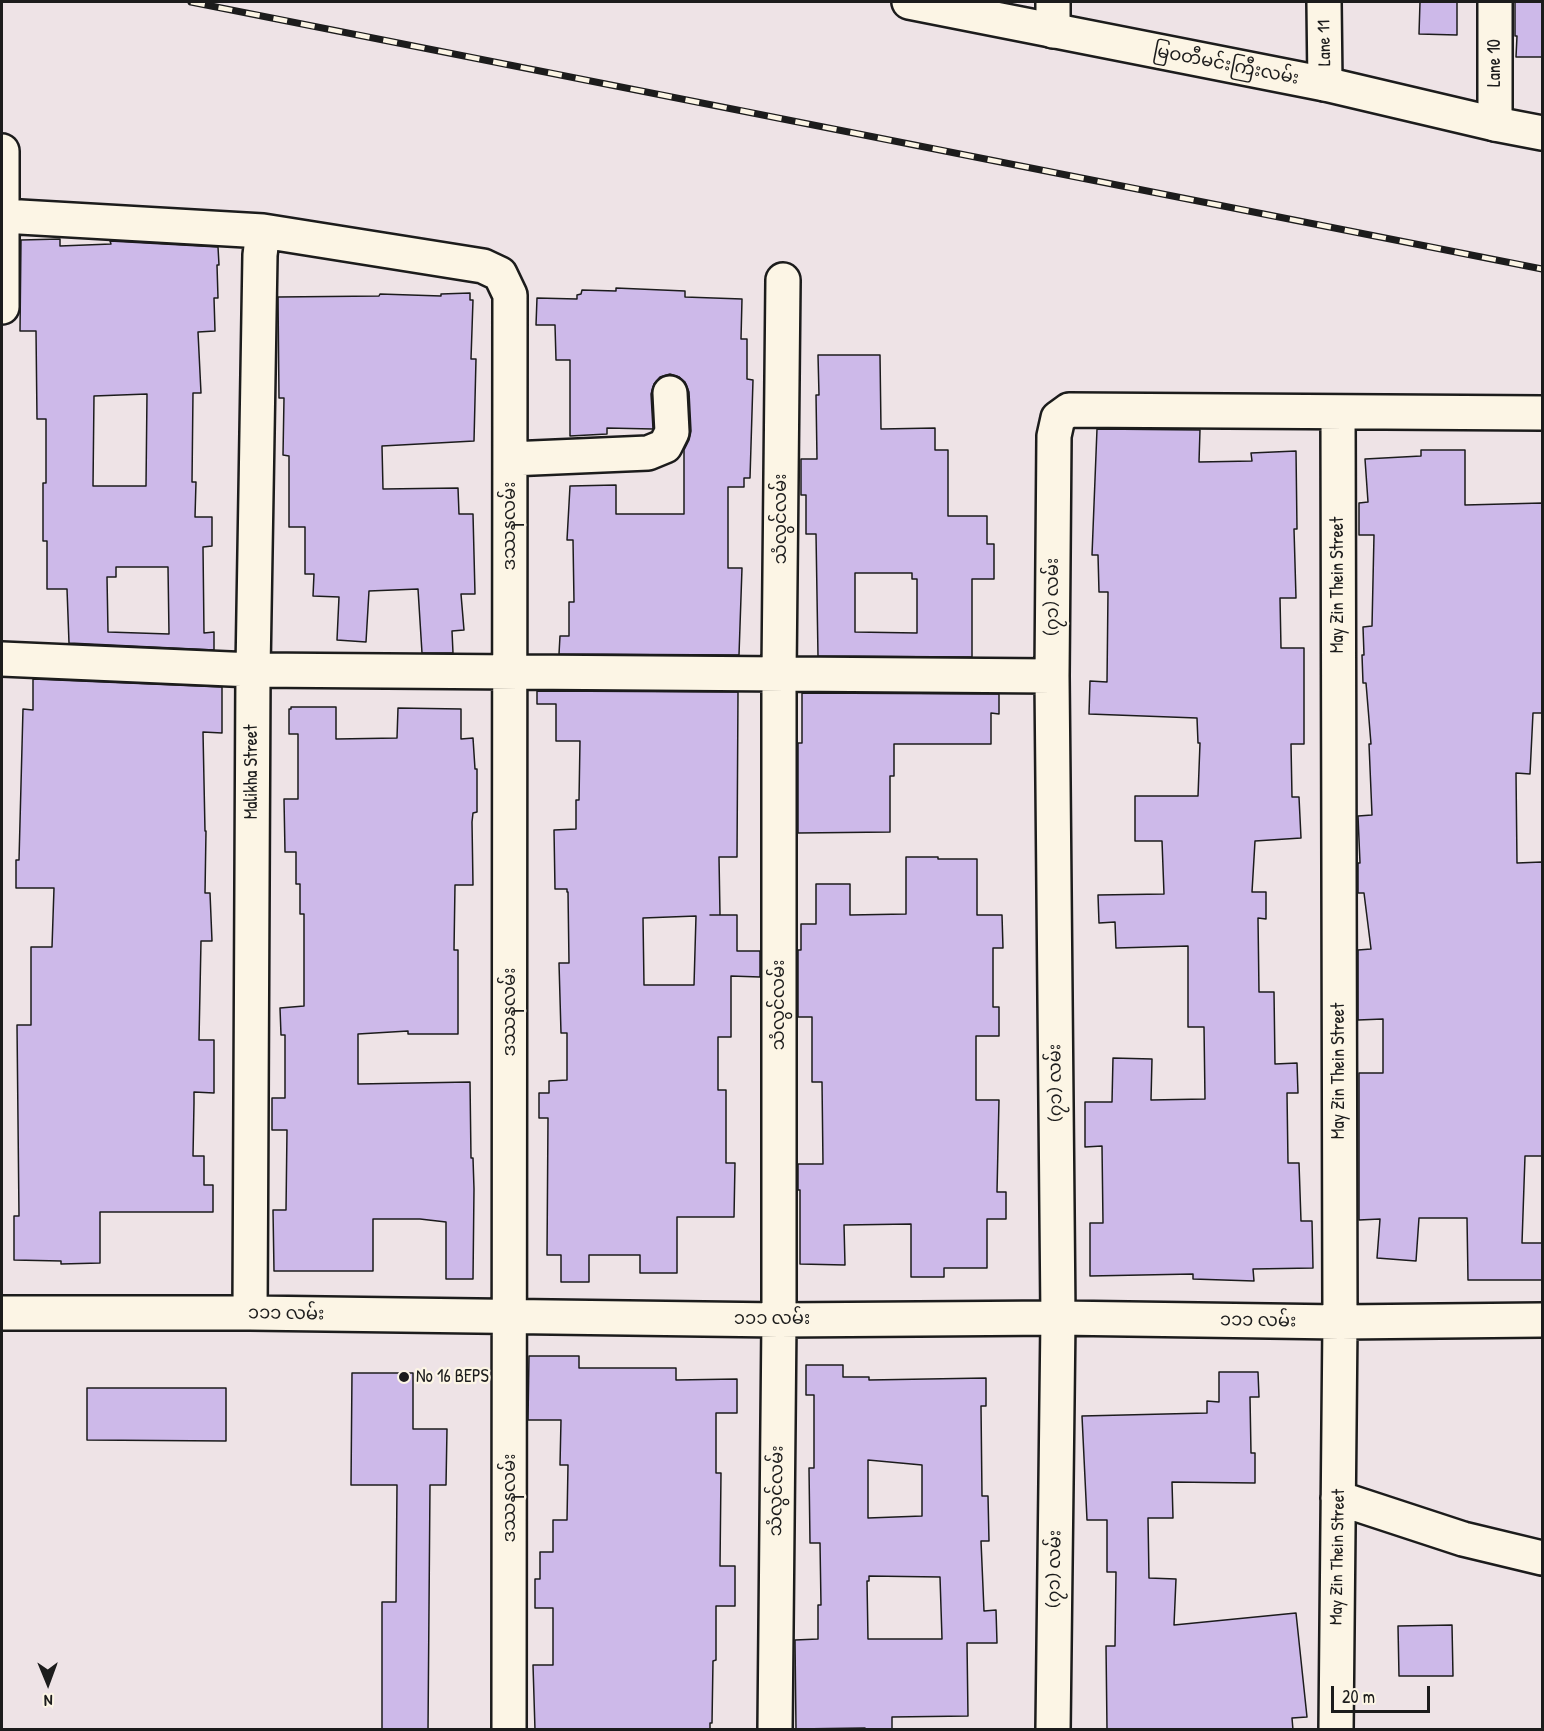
<!DOCTYPE html>
<meta charset="utf-8">
<style>
body{margin:0}
#map{position:relative;width:1544px;height:1731px;overflow:hidden;background:#eee3e6;font-family:"Patrick Hand",sans-serif}
canvas{display:block}
.frame{position:absolute;inset:0;border:3px solid #1c1c1c;pointer-events:none}
.north{position:absolute;left:18px;top:1653px;width:60px;height:60px;-webkit-text-stroke:4px #fcf5e5;paint-order:stroke;rotate:179deg;font-size:16px;font-weight:700;line-height:24px;text-align:center;color:#1c1c1c}
.north::after{content:'';display:block;margin:auto;width:21px;height:27px;background:#1c1c1c;clip-path:polygon(50% 0,100% 100%,50% 72%,0 100%)}
.scale{position:absolute;left:1331px;top:1686px;width:99px;height:27px;box-sizing:border-box;border:3px solid #1c1c1c;border-top:0;padding-left:8px;font-size:18px;line-height:21px;white-space:nowrap;color:#1c1c1c;-webkit-text-stroke:4px #fcf5e5;paint-order:stroke}
</style>
<div id="map">
<canvas width="1544" height="1731"></canvas>
<div class="frame"></div>
<div class="north">N</div>
<div class="scale">20 m</div>
</div>
<script>
const context = document.querySelector('canvas').getContext('2d');
context.lineJoin = 'round';
function fillPath(path, color) { context.fillStyle = color; context.fill(path, 'evenodd'); }
const shape = rows => new Path2D(rows.map(r => 'M' + r).join(''));
function strokePath(path, color, width, dash) { context.strokeStyle = color; context.lineWidth = width; context.lineCap = dash ? 'butt' : 'round'; context.setLineDash(dash || []); context.stroke(path); }
function label(font, color, halo, rows, align = 'center') {
  context.font = font + ' "Patrick Hand","Noto Sans Myanmar",sans-serif'; context.lineWidth = 4.5; context.setLineDash([]); context.textBaseline = 'middle'; context.strokeStyle = halo; context.fillStyle = color; for (const [text, x, y, turn = 0] of rows) {
    context.save(); context.translate(x, y); context.rotate((+turn || 0) * Math.PI / 180); context.textAlign = isNaN(turn) ? turn : align; if (halo) context.strokeText(text, 0, 0); context.fillText(text, 0, 0); context.restore();
  }
}
const building = shape([
 [1420,2,1457,2,1457,35,1419,34,1420,2],
 [1515,2,1542,2,1542,57,1516,57,1517,36,1515,36,1515,2],
 [60,239,60,246,111,244,110,241,218,247,219,265,217,265,218,298,214,298,215,331,198,332,201,393,193,393,192,482,196,482,195,517,212,517,212,546,203,547,204,633,214,632,214,650,69,643,67,589,47,589,47,541,43,541,43,483,46,483,46,419,37,419,36,331,20,331,21,240,60,239],
 [147,394,146,486,93,486,94,396,147,394],
 [116,567,168,567,169,634,108,632,107,577,116,577,116,567],
 [616,288,685,291,685,297,742,299,741,339,747,339,747,379,753,380,750,478,744,478,744,487,728,487,728,568,742,568,739,655,559,654,560,636,569,636,569,602,574,602,573,540,567,540,570,486,616,485,616,514,684,514,684,450,689,440,691,431,689,392,685,382,679,377,670,374,660,377,654,384,651,394,653,429,607,428,607,434,570,436,570,360,556,360,555,325,536,325,537,298,577,299,577,295,581,294,582,290,616,291,616,288],
 [470,293,470,300,473,300,471,359,476,359,474,441,382,446,383,489,458,488,459,514,473,514,475,594,461,594,464,630,452,631,453,653,422,653,418,589,369,591,366,642,337,640,339,597,313,596,314,574,305,574,305,527,289,527,289,456,283,455,284,398,279,398,278,297,379,296,380,294,441,296,441,294,470,293],
 [818,355,880,355,881,429,935,428,935,450,948,450,948,516,987,516,987,544,994,544,994,579,972,579,972,657,818,656,816,534,806,534,806,495,801,495,801,459,817,459,816,395,819,395,818,355],
 [855,573,912,573,912,579,917,579,917,633,855,632,855,573],
 [1097,429,1200,430,1199,462,1252,461,1251,453,1296,451,1297,529,1294,529,1296,598,1280,598,1281,648,1304,648,1304,744,1291,744,1292,797,1299,797,1301,838,1255,841,1252,892,1266,892,1266,919,1258,918,1259,992,1274,992,1275,1064,1297,1063,1298,1093,1287,1093,1288,1163,1299,1163,1301,1221,1312,1221,1313,1268,1253,1269,1254,1281,1193,1279,1193,1274,1090,1276,1090,1223,1103,1223,1102,1146,1085,1147,1085,1102,1112,1102,1113,1058,1152,1059,1151,1100,1205,1099,1204,1027,1188,1027,1188,946,1116,948,1115,922,1099,923,1098,895,1164,894,1162,841,1135,841,1135,796,1198,796,1200,743,1198,743,1197,718,1089,714,1090,681,1107,682,1108,592,1099,592,1098,555,1092,555,1097,429],
 [1421,450,1465,450,1465,505,1542,503,1542,713,1533,713,1530,774,1516,773,1517,863,1542,862,1542,1156,1525,1156,1522,1243,1542,1243,1542,1280,1468,1280,1467,1218,1419,1218,1416,1261,1377,1258,1380,1219,1359,1220,1359,1073,1383,1073,1383,1019,1358,1020,1358,950,1371,949,1364,893,1358,893,1358,863,1360,863,1358,816,1372,815,1369,744,1371,744,1366,683,1363,683,1362,655,1364,655,1363,627,1372,626,1374,535,1359,535,1359,503,1368,502,1365,459,1421,456,1421,450],
 [33,679,222,687,222,733,203,732,205,831,206,831,205,893,210,893,212,941,201,941,199,1040,214,1040,214,1093,194,1092,194,1103,193,1156,204,1156,204,1185,213,1185,213,1212,100,1212,100,1263,61,1264,61,1261,14,1260,14,1216,19,1216,17,1025,31,1025,31,947,52,947,54,888,16,888,16,860,19,860,23,709,33,710,33,679],
 [537,691,738,692,737,857,719,857,720,915,710,915,737,915,737,951,760,951,760,977,731,976,731,1037,718,1037,718,1090,726,1090,726,1163,735,1163,734,1217,677,1217,677,1273,640,1273,640,1255,589,1255,589,1282,561,1282,561,1255,547,1255,548,1118,539,1118,539,1093,549,1093,549,1081,567,1080,567,1033,561,1033,559,963,569,963,568,892,567,892,567,889,555,889,554,830,576,829,576,800,579,800,580,741,556,741,556,704,537,704,537,691],
 [696,916,694,985,644,985,643,918,696,916],
 [802,693,999,694,999,714,991,713,991,744,894,744,894,776,890,776,890,832,798,833,798,743,802,743,802,693],
 [291,707,336,707,336,739,397,738,398,708,461,709,461,739,473,738,475,769,477,769,477,812,473,813,472,822,473,885,455,885,454,950,458,950,458,1034,408,1034,408,1031,358,1034,358,1084,470,1082,471,1158,473,1158,474,1189,473,1279,446,1279,446,1222,420,1219,373,1219,373,1271,274,1271,273,1210,286,1210,287,1130,272,1130,272,1098,285,1098,285,1035,281,1035,280,1008,304,1006,304,914,300,914,300,884,296,884,296,852,285,852,284,799,298,799,298,734,289,734,289,709,291,709,291,707],
 [906,857,938,857,938,859,977,859,977,915,1002,915,1003,948,993,948,993,1007,999,1007,999,1036,976,1036,976,1100,999,1100,997,1192,1006,1192,1006,1219,987,1219,987,1268,944,1268,944,1277,911,1277,911,1224,844,1225,845,1265,800,1264,800,1190,798,1190,798,1164,823,1164,822,1082,812,1082,812,1017,798,1017,798,950,801,950,801,924,816,924,816,884,850,884,850,915,906,914,906,857],
 [529,1356,579,1356,579,1368,676,1368,676,1380,737,1379,737,1413,716,1413,716,1473,721,1473,720,1566,735,1566,735,1606,716,1606,716,1660,713,1661,712,1723,710,1723,710,1730,535,1730,533,1665,553,1665,553,1608,535,1608,535,1579,540,1579,540,1552,553,1552,553,1520,567,1520,568,1465,560,1465,561,1420,528,1420,529,1356],
 [806,1365,843,1365,843,1377,869,1377,869,1380,986,1378,986,1406,981,1406,982,1496,988,1496,989,1541,981,1541,984,1611,996,1610,997,1643,967,1643,968,1716,892,1717,892,1730,865,1730,865,1728,796,1729,795,1640,818,1639,818,1605,821,1605,820,1543,810,1543,809,1468,814,1468,814,1395,806,1395,806,1365],
 [868,1460,922,1465,922,1516,868,1518,868,1460],
 [869,1576,940,1577,942,1639,868,1639,867,1581,869,1581,869,1576],
 [1219,1372,1258,1372,1259,1397,1250,1397,1251,1453,1255,1453,1255,1483,1172,1482,1173,1518,1148,1518,1149,1578,1176,1579,1174,1625,1296,1613,1307,1717,1292,1718,1293,1730,1107,1729,1106,1646,1115,1646,1116,1572,1107,1572,1107,1520,1087,1520,1082,1416,1207,1413,1207,1401,1219,1402,1219,1372],
 [352,1373,413,1373,413,1429,447,1429,446,1485,430,1485,428,1730,382,1730,382,1602,396,1602,397,1485,351,1485,352,1373],
 [87,1388,226,1388,226,1441,87,1440,87,1388],
 [1452,1625,1453,1676,1399,1676,1398,1626,1452,1625]
]);
fillPath(building, '#cdb9e9');
strokePath(building, '#1c1c1c', 1.5);
const minor = shape([
 [1324,2,1325,84],
 [1053,31,1053,2],
 [1495,124,1495,2],
 [2,151,2,307],
 [3,216,263,231,483,266,500,274,510,295,509,1730],
 [510,459,648,453,665,446,672,432,670,393],
 [2,659,253,670,1052,676],
 [2,1313,250,1313,779,1320,1058,1318,1340,1322,1542,1320],
 [250,1313,253,670,260,255,263,231],
 [1338,1498,1463,1539,1542,1558],
 [775,1730,779,1320,779,673,783,280],
 [1053,1730,1058,1318,1052,676,1054,436,1058,418,1069,410,1542,413],
 [1336,1730,1340,1322,1338,412]
]);
const major = shape([
 [909,2,1325,84,1495,124,1542,133]
]);
strokePath(minor, '#1c1c1c', 38);
strokePath(major, '#1c1c1c', 38);
strokePath(minor, '#fcf5e5', 33);
strokePath(major, '#fcf5e5', 33);
const rail = shape([
 [191,2,1542,269]
]);
strokePath(rail, '#1c1c1c', 7);
strokePath(rail, '#fcf5e5', 4.5, [14]);
for (const [x, y, r, color] of [
 [404,1377,6,"#1c1c1c"]
]) { const dot = new Path2D(); dot.arc(x, y, r, 0, 2 * Math.PI); context.fillStyle = color; context.fill(dot); strokePath(dot, '#fcf5e5', 2); }
label('18px', '#1c1c1c', '#fcf5e5', [
 ["Lane 11",1325,43,-91],
 ["Lane 10",1495,63,-90],
 ["မြဝတီမင်းကြီးလမ်း",1226,65,11],
 ["သံလွင်လမ်း",781,519,-90],
 ["ဒဿနလမ်း",510,526,-90],
 ["May Zin Thein Street",1338,585,-90],
 ["(၇၁) လမ်း",1053,597,-90],
 ["Malikha Street",252,772,-90],
 ["သံလွင်လမ်း",779,1005,-90],
 ["ဒဿနလမ်း",510,1012,-90],
 ["May Zin Thein Street",1339,1071,-90],
 ["(၇၁) လမ်း",1056,1083,-91],
 ["၁၁၁ လမ်း",286,1314,1],
 ["၁၁၁ လမ်း",772,1319],
 ["၁၁၁ လမ်း",1258,1321,1],
 ["သံလွင်လမ်း",777,1491,-89],
 ["ဒဿနလမ်း",510,1498,-90],
 ["May Zin Thein Street",1338,1557,-89],
 ["(၇၁) လမ်း",1055,1569,-89]
]);
label('18px', '#1c1c1c', '#fcf5e5', [
 ["No 16 BEPS",416,1377]
], 'left');
</script>
